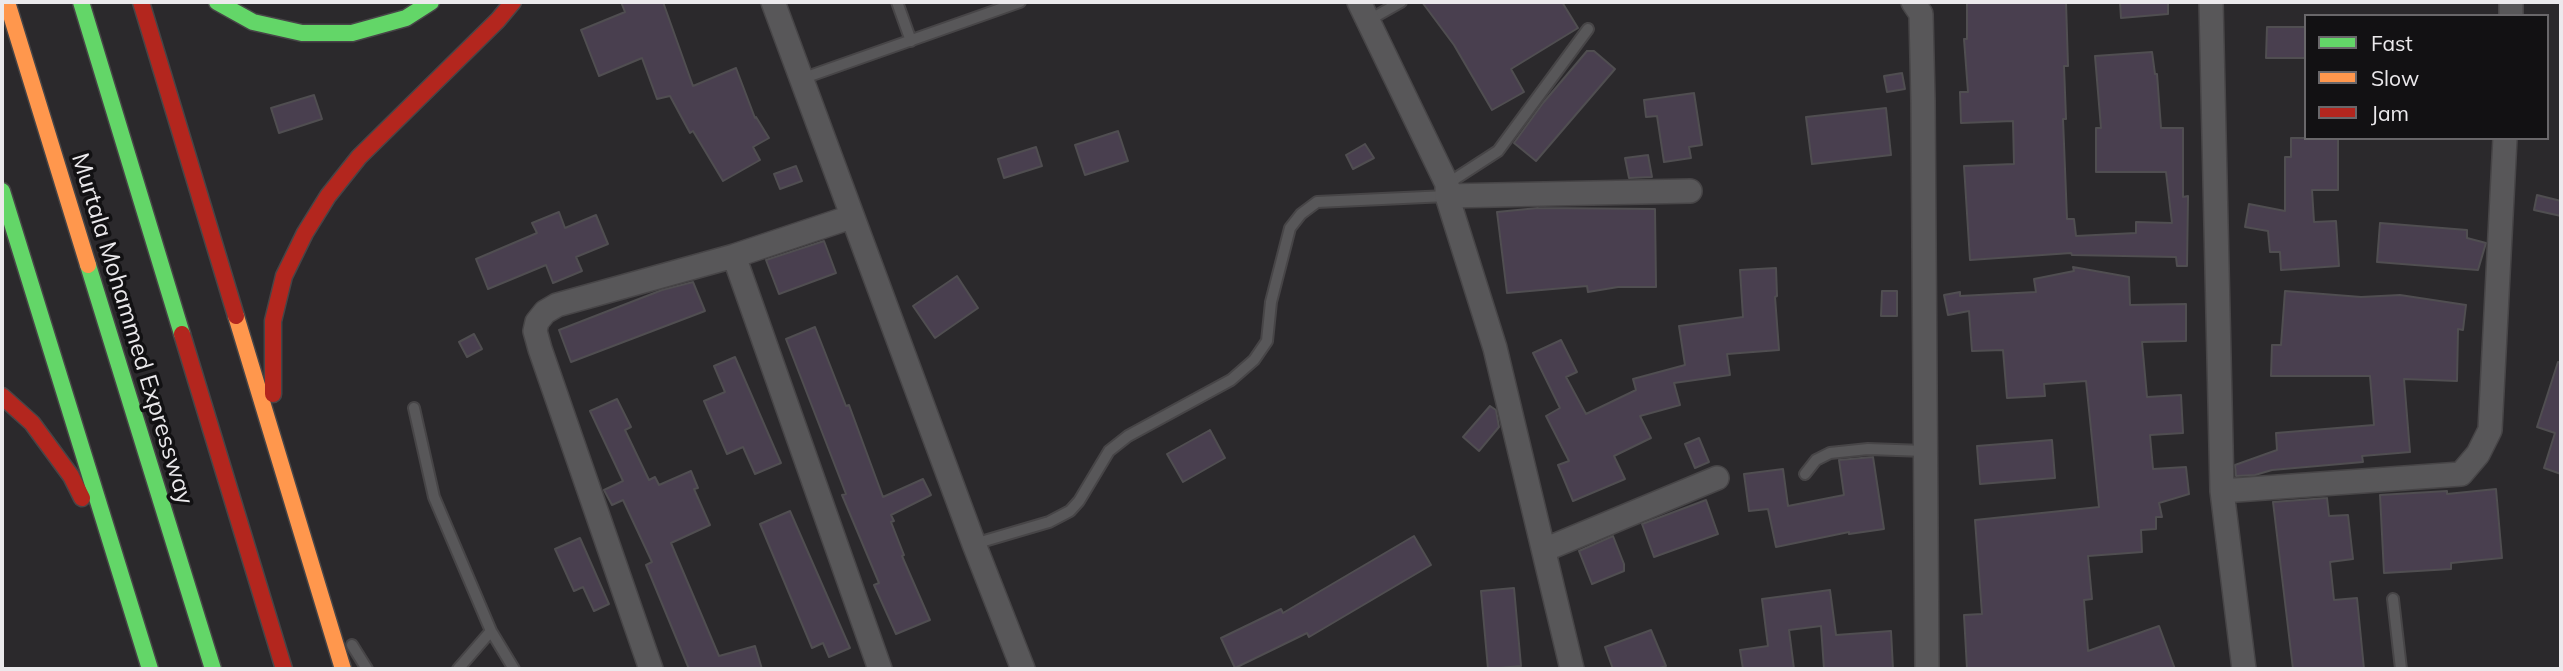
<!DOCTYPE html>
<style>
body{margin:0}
#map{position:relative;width:2563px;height:671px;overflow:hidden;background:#2b292c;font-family:Mulish,sans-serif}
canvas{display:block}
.frame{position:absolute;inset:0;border:4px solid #ebe9ec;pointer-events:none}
.legend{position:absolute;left:2304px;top:14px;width:245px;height:126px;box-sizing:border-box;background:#121113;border:2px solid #69676a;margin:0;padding:9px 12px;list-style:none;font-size:21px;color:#ebe9ec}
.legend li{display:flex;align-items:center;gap:14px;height:35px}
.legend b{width:35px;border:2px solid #69676a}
</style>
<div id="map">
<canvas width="2563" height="671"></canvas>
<div class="frame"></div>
<ul class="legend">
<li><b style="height:9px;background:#63d668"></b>Fast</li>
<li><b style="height:9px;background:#ff974d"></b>Slow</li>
<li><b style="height:9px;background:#b3261e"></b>Jam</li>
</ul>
</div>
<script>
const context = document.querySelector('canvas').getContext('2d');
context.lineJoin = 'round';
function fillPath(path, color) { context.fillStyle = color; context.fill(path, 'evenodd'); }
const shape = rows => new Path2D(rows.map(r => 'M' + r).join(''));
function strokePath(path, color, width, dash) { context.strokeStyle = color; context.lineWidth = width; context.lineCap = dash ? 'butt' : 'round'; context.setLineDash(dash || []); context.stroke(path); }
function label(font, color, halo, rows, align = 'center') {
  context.font = font + ' Mulish,sans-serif'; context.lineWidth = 7; context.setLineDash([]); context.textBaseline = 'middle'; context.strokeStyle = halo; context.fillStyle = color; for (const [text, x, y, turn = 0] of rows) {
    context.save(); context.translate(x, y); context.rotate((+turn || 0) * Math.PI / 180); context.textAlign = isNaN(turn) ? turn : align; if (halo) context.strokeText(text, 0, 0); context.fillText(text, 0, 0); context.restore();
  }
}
const building = shape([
 [621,2,663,2,693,86,736,68,755,118,756,117,769,138,753,147,760,160,723,181,693,131,690,133,670,96,657,99,642,58,599,76,581,30,625,12,621,2],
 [1422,2,1562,2,1578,28,1511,69,1524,92,1492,110,1454,45,1422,2],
 [1967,2,2066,2,2068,66,2064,66,2066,119,2063,119,2067,219,2074,219,2076,236,2136,233,2136,222,2172,223,2166,172,2096,172,2096,128,2101,128,2095,56,2152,52,2155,74,2157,74,2161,128,2183,128,2183,197,2188,196,2187,266,2177,266,2176,257,2072,255,2071,253,1970,260,1964,166,2014,164,2013,121,1961,123,1960,92,1968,92,1964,39,1967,39,1967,2],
 [2120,2,2168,2,2168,14,2121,18,2120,2],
 [2267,27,2306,27,2306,58,2266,58,2267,27],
 [1587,51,1594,51,1615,69,1536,161,1514,143,1543,103,1587,51],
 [1902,73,1905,89,1887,92,1884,76,1902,73],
 [1694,93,1702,145,1689,147,1691,158,1664,162,1657,116,1646,117,1644,100,1694,93],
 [314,95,322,119,279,133,271,108,314,95],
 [1886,108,1891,155,1812,164,1806,117,1886,108],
 [1118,131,1128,161,1085,175,1075,145,1118,131],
 [2291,138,2338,138,2338,190,2312,190,2314,222,2336,221,2339,266,2281,270,2280,252,2270,252,2268,231,2245,227,2249,204,2285,211,2285,157,2291,157,2291,138],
 [1365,144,1374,158,1353,169,1346,155,1365,144],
 [1036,147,1042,166,1004,178,998,159,1036,147],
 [1648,155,1652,177,1629,178,1625,158,1648,155],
 [796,166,802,181,780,189,774,174,796,166],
 [2537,195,2561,201,2561,216,2534,210,2537,195],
 [1538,208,1655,209,1656,287,1618,287,1588,292,1587,286,1507,293,1497,212,1538,208],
 [559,212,565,228,596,215,608,244,576,257,582,271,553,283,546,265,488,289,476,259,537,233,532,223,559,212],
 [2380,223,2467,230,2467,238,2486,243,2478,270,2377,262,2380,223],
 [824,241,836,273,779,294,766,260,824,241],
 [2073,267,2129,277,2130,305,2186,304,2186,341,2142,342,2147,397,2181,395,2183,433,2150,435,2153,469,2186,467,2189,494,2159,503,2162,517,2156,517,2156,529,2141,530,2142,552,2088,556,2092,599,2084,600,2088,651,2159,626,2175,669,1967,669,1964,615,1982,614,1975,520,2099,507,2086,381,2044,384,2045,396,2007,398,2003,350,1972,351,1969,311,1948,315,1944,295,1960,292,1960,296,2036,292,2034,279,2074,271,2073,267],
 [1776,268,1777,296,1775,297,1779,350,1727,354,1730,375,1674,383,1680,405,1640,416,1651,438,1614,456,1625,479,1573,501,1558,465,1569,461,1546,416,1560,408,1533,353,1561,340,1577,372,1566,377,1586,414,1636,390,1633,379,1685,365,1679,326,1743,317,1740,270,1776,268],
 [957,276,978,308,935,338,913,306,957,276],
 [693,282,705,311,571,362,559,330,662,290,693,282],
 [1882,291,1897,291,1897,316,1881,316,1882,291],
 [2285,291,2361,297,2400,295,2466,305,2463,330,2458,329,2457,381,2404,379,2410,452,2362,456,2363,462,2272,470,2255,475,2236,476,2235,465,2277,450,2276,433,2374,425,2370,376,2271,376,2272,345,2281,345,2285,291],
 [815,327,846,406,849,405,883,497,923,479,931,495,891,515,894,521,891,522,904,555,902,556,930,620,896,634,874,585,879,583,842,495,846,494,786,339,815,327],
 [474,334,482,349,467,357,459,342,474,334],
 [735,357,781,463,755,474,743,447,727,454,704,401,725,392,714,366,735,357],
 [2558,362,2561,363,2561,474,2544,468,2555,433,2537,427,2558,362],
 [617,399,631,427,625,430,649,480,655,477,659,485,691,471,698,488,694,489,710,525,671,543,719,656,755,646,762,669,689,669,646,565,652,562,623,500,612,505,604,490,623,481,590,411,617,399],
 [1490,406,1496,410,1499,427,1479,451,1463,437,1490,406],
 [1210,430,1225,458,1183,482,1167,454,1210,430],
 [1699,438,1709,462,1695,468,1685,444,1699,438],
 [2052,440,2055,478,1980,484,1977,446,2052,440],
 [1873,457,1884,529,1849,534,1849,532,1776,547,1768,509,1749,511,1744,474,1783,469,1788,506,1844,495,1839,460,1873,457],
 [2496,489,2502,558,2451,563,2451,569,2384,573,2380,495,2447,491,2447,494,2496,489],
 [2327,498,2329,516,2348,515,2353,559,2330,562,2334,600,2357,598,2364,669,2293,669,2273,502,2327,498],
 [1706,500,1718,534,1654,557,1642,524,1706,500],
 [790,511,850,648,829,657,823,643,812,648,760,524,790,511],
 [1414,536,1431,565,1309,637,1307,633,1235,668,1221,638,1281,609,1283,613,1414,536],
 [1613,536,1624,564,1624,571,1592,584,1579,551,1613,536],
 [580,538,609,604,594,611,583,587,574,591,555,549,580,538],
 [1514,588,1521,666,1488,669,1481,591,1514,588],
 [1830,590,1836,635,1891,631,1893,669,1824,669,1821,626,1789,630,1794,669,1743,669,1740,650,1768,646,1762,599,1830,590],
 [1651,630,1666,666,1656,669,1613,669,1605,647,1651,630]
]);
fillPath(building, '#493f4f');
strokePath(building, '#504e51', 2);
const lane = shape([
 [897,2,911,41],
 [1369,20,1401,2],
 [801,79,1020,2],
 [1447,184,1498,151,1588,29],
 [414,408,434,497,491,631,514,669],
 [1805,474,1816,460,1830,453,1868,449,1925,451],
 [974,544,1049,522,1070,511,1079,501,1109,451,1128,436,1231,380,1254,360,1267,341,1271,302,1290,228,1301,214,1317,202,1447,196],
 [2393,599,2401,669],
 [352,645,367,669],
 [458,669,491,631]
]);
const street = shape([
 [773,2,974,544,1023,669],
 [1359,2,1447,184,1447,196,1495,348,1572,669],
 [1913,2,1921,14,1923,101,1927,669],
 [2211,2,2222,491,2244,669],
 [2511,16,2511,2],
 [1447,196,1690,191],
 [734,256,880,669],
 [2222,491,2461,474,2478,454,2490,430,2505,138],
 [1544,550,1717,478],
 [651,669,540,349,535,331,537,322,545,312,557,305,734,256,851,217]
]);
const fast = shape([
 [81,2,182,334],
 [217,2,253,22,302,33,352,33,406,18,431,2],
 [2,191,150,669],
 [88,265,213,669]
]);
const slow = shape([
 [7,2,88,265],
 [236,316,343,669]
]);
const jam = shape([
 [141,2,236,316],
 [182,334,284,669],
 [273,394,273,321,284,276,305,233,328,196,359,157,498,20,513,2],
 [2,396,32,423,71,476,82,498]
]);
strokePath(lane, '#474547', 14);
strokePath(street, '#474547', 26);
strokePath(fast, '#474547', 19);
strokePath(slow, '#474547', 19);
strokePath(jam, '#474547', 19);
strokePath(lane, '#585759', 10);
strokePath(street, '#585759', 23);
strokePath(fast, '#63d668', 16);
strokePath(slow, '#ff974d', 16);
strokePath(jam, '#b3261e', 16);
label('24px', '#ebe9ec', '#121113', [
 ["Murtala Mohammed Expressway",132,329,73]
]);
</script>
